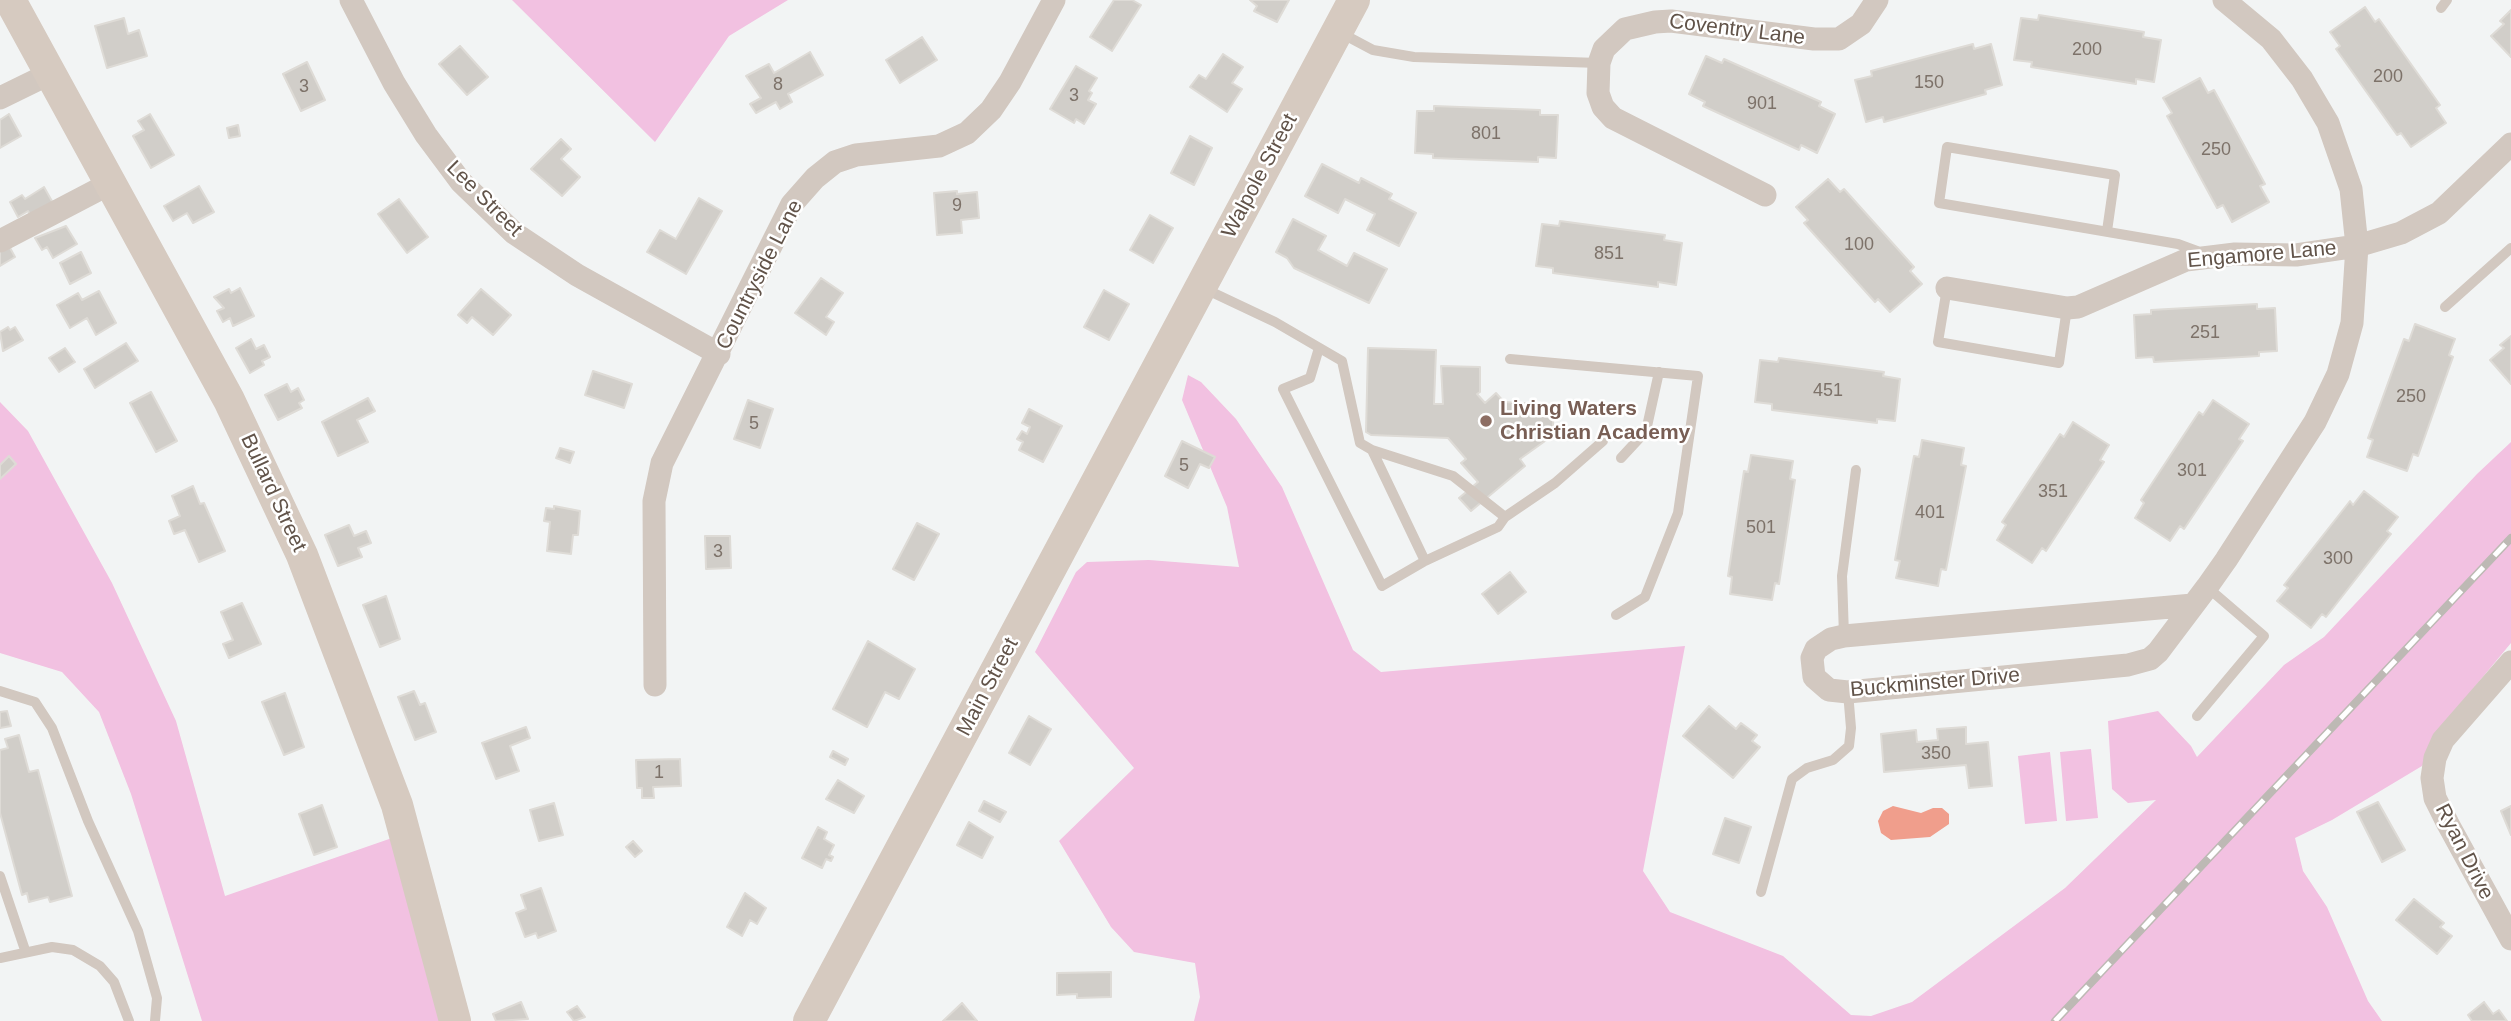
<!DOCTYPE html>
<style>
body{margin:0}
canvas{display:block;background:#f2f4f4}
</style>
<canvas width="2511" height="1021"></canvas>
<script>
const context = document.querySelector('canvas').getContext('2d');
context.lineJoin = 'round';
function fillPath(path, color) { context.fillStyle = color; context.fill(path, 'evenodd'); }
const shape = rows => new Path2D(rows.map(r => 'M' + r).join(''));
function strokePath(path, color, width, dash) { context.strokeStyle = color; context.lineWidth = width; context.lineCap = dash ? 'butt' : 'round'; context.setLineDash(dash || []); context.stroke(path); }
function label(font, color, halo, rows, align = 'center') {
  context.font = font + ' Arial,sans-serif'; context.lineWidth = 5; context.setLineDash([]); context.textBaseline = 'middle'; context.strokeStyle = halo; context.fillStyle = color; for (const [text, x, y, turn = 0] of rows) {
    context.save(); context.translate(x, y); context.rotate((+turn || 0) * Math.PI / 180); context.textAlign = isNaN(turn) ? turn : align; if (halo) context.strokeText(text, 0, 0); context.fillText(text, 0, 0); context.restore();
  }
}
fillPath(shape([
 [512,0,788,0,729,36,655,142],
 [1188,375,1201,382,1236,419,1282,487,1353,650,1381,672,1685,646,1643,871,1670,912,1783,956,1851,1015,1871,1016,1912,1002,2065,888,2156,800,2128,803,2112,789,2108,721,2158,711,2191,746,2197,757,2284,665,2324,637,2477,474,2511,442,2511,643,2472,690,2422,766,2332,820,2295,838,2303,871,2327,907,2368,1001,2382,1021,1194,1021,1200,997,1195,963,1134,952,1111,927,1059,841,1134,768,1035,652,1076,572,1087,562,1149,560,1239,567,1227,507,1182,400],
 [0,402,28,431,112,583,176,721,225,896,392,838,440,1021,202,1021,131,794,99,712,62,672,0,653],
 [2091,749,2098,818,2066,821,2060,752],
 [2050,752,2057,821,2025,824,2018,756]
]), '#f2c1e1');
fillPath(shape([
 [1893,806,1921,813,1933,808,1942,808,1949,814,1949,824,1930,837,1891,840,1881,833,1878,821,1883,811]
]), '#f09e8c');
const building = shape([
 [1114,0,1132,0,1141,5,1112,51,1090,37,1114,0],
 [1250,0,1289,0,1277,22,1254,11,1257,6,1250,0],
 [2365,7,2375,22,2379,19,2440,105,2436,108,2446,123,2411,147,2401,133,2397,135,2336,49,2340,46,2330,32,2365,7],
 [2511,10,2511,57,2491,36,2504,24,2500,21,2511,10],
 [2039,15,2144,32,2143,37,2161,40,2154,82,2136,79,2136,84,2031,67,2032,62,2014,60,2021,18,2038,20,2039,15],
 [124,18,128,34,139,30,147,56,107,68,95,26,124,18],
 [922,37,937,60,900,83,886,60,922,37],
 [1973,44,1974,49,1991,44,2002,85,1985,90,1986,94,1884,122,1883,117,1866,122,1855,80,1872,76,1871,71,1973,44],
 [460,46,488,77,467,95,439,64,460,46],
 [810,52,823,75,788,94,792,102,780,109,776,102,756,113,750,104,761,98,746,76,769,64,774,73,810,52],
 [1223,54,1243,67,1232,83,1242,89,1227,112,1190,87,1199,75,1206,79,1223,54],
 [1706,56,1722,63,1724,59,1821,102,1819,106,1835,114,1817,153,1801,145,1799,150,1703,106,1705,102,1689,94,1706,56],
 [307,62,325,100,301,111,283,74,307,62],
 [1076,66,1097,78,1089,91,1092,93,1088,100,1096,104,1084,124,1076,119,1074,123,1050,109,1076,66],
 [2200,78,2208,93,2214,90,2265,184,2260,186,2269,202,2232,222,2223,205,2217,208,2167,116,2172,113,2163,98,2200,78],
 [1434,106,1540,110,1540,115,1558,115,1556,158,1538,157,1538,162,1433,158,1433,154,1415,153,1417,111,1434,111,1434,106],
 [9,114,21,136,0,148,0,120,9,114],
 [150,114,174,155,151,168,133,136,144,130,138,121,150,114],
 [238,125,240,136,229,138,227,128,238,125],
 [1190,136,1212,148,1194,185,1171,173,1190,136],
 [561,139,571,149,561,159,580,177,562,196,531,169,561,139],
 [1322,164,1359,183,1361,178,1392,194,1389,199,1416,213,1399,246,1367,230,1375,214,1345,199,1338,213,1305,196,1322,164],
 [1828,179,1840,192,1844,189,1914,267,1910,271,1922,284,1890,312,1878,299,1875,302,1804,223,1808,220,1796,207,1828,179],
 [199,186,214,212,193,223,187,213,173,221,164,206,199,186],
 [44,187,53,203,31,216,28,211,18,217,10,202,22,195,25,199,44,187],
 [957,191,957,194,977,192,979,218,961,220,962,233,937,235,934,193,957,191],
 [699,198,722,211,686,274,647,252,660,230,676,239,699,198],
 [399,199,428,237,407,253,378,214,399,199],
 [1150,215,1173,228,1153,263,1130,250,1150,215],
 [1293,219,1326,236,1318,250,1347,266,1354,253,1387,269,1369,303,1294,268,1287,258,1276,252,1293,219],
 [1560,221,1665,235,1664,240,1682,243,1676,285,1658,282,1658,287,1553,273,1553,268,1536,266,1542,224,1559,226,1560,221],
 [66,226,77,244,53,258,47,247,42,250,35,238,66,226],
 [9,246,15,257,0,266,0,251,9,246],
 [81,252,91,273,70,284,60,263,81,252],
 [821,278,843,293,826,317,834,322,826,335,795,313,821,278],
 [240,288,254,316,233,326,230,318,223,322,217,311,224,308,214,297,229,289,231,293,240,288],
 [481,289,511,315,493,335,472,317,467,323,458,315,481,289],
 [1104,290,1129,304,1109,340,1084,327,1104,290],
 [99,291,116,323,96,335,87,318,70,328,57,305,78,293,82,300,99,291],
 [2257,304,2257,309,2275,308,2277,351,2259,352,2259,356,2154,362,2153,357,2136,358,2134,315,2151,314,2151,310,2257,304],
 [2415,324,2455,339,2449,355,2453,357,2418,456,2413,454,2407,471,2367,457,2373,440,2368,438,2404,339,2409,341,2415,324],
 [8,327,10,330,15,327,23,340,3,351,0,332,8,327],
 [2511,336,2511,384,2490,360,2504,348,2500,345,2511,336],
 [251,339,256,349,264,345,270,357,262,361,264,365,250,373,236,348,251,339],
 [126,343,138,361,95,388,84,369,126,343],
 [65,348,75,362,59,372,49,358,65,348],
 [1368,348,1436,350,1434,404,1443,404,1441,366,1480,367,1480,392,1477,394,1485,403,1496,393,1504,402,1554,405,1553,425,1559,431,1520,459,1525,466,1471,511,1459,498,1478,482,1461,463,1466,459,1448,438,1371,435,1366,432,1368,348],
 [1779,358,1884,372,1883,376,1900,379,1895,421,1877,419,1877,423,1772,410,1772,404,1755,402,1760,360,1778,362,1779,358],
 [593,371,632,384,624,408,585,395,593,371],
 [287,384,291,392,298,388,304,400,299,403,302,408,278,420,265,395,287,384],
 [151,392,177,441,156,452,130,403,151,392],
 [368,398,375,411,357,420,368,442,338,456,322,422,368,398],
 [748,400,773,409,760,448,734,439,748,400],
 [2213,400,2249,424,2239,439,2243,441,2184,529,2180,526,2170,541,2135,518,2144,503,2141,500,2199,412,2203,415,2213,400],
 [1029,409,1062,426,1043,462,1019,450,1023,442,1017,439,1022,431,1027,434,1030,427,1022,423,1029,409],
 [2073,422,2109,445,2100,460,2104,462,2046,551,2042,548,2032,563,1997,540,2006,525,2002,522,2060,434,2064,437,2073,422],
 [1922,440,1964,448,1961,465,1966,466,1946,570,1941,569,1938,586,1896,578,1900,561,1895,560,1914,456,1919,457,1922,440],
 [1182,441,1215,457,1209,468,1200,464,1188,488,1165,476,1182,441],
 [560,448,574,452,570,463,556,458,560,448],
 [1751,455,1793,461,1790,479,1795,480,1779,584,1775,583,1772,600,1730,594,1732,577,1728,576,1744,471,1748,472,1751,455],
 [9,456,16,464,0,479,0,465,9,456],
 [193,486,200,504,204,503,225,551,199,562,185,530,174,534,169,521,180,516,172,496,193,486],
 [2364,491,2398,517,2387,531,2391,534,2326,617,2322,614,2311,628,2277,601,2288,588,2284,585,2350,501,2353,505,2364,491],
 [554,506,580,511,578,535,573,535,571,554,547,551,550,522,544,521,546,508,554,509,554,506],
 [917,523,939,534,914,580,893,569,917,523],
 [349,525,354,536,366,531,371,543,358,548,362,557,338,566,325,535,349,525],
 [705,536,730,536,731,568,706,569,705,536],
 [1510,572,1526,592,1498,614,1482,594,1510,572],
 [386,596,400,639,380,647,363,605,386,596],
 [242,603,261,644,229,658,223,644,233,640,221,612,242,603],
 [868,641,915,669,899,699,885,692,867,727,833,709,868,641],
 [414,691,420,705,425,703,436,732,415,740,398,697,414,691],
 [285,693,304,747,284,755,262,702,285,693],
 [1709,706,1736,729,1741,723,1757,735,1752,741,1760,747,1733,778,1683,736,1709,706],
 [7,711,11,726,0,728,0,712,7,711],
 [1029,716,1051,729,1030,765,1009,753,1029,716],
 [526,727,530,738,510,746,519,771,496,779,482,743,526,727],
 [1966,727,1966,744,1988,742,1992,786,1969,788,1966,765,1884,772,1881,734,1916,730,1917,742,1938,740,1937,729,1966,727],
 [19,735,29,772,38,770,72,896,50,902,48,897,29,902,27,893,22,895,0,813,0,750,8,748,5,739,19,735],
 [833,751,848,759,845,765,830,757,833,751],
 [680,759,681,786,653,787,654,798,642,798,642,788,637,788,636,760,680,759],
 [838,780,864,796,854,813,826,799,838,780],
 [984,801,1006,812,1000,822,979,811,984,801],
 [2378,802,2405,850,2382,862,2357,812,2378,802],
 [554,803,563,835,539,841,530,810,554,803],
 [322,805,337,847,314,855,299,814,322,805],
 [2511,806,2511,835,2501,811,2511,806],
 [1725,818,1751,827,1739,863,1713,854,1725,818],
 [969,822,993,837,982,858,957,845,969,822],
 [818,827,827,832,824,839,834,845,829,855,833,857,831,861,826,859,822,868,802,858,818,827],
 [633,841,642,851,635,857,626,847,633,841],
 [541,888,556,931,538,938,536,933,525,937,516,913,526,909,521,895,541,888],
 [745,893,766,908,757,924,750,920,742,936,727,927,745,893],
 [2414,899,2444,923,2440,927,2452,936,2437,954,2396,920,2414,899],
 [1111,972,1111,997,1077,998,1077,994,1057,995,1057,973,1111,972],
 [521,1002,528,1019,496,1021,493,1014,521,1002],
 [2484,1002,2493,1014,2499,1010,2507,1021,2472,1021,2468,1015,2484,1002],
 [962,1003,977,1021,943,1021,962,1003],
 [577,1006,585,1017,574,1021,567,1012,577,1006]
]);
fillPath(building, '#d1cec9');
strokePath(building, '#dedbd6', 2);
strokePath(shape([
 [2441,8,2447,0],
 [1341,33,1373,50,1414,57,1599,63],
 [2107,231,2115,175,1947,147,1939,203,2178,244,2197,251,2202,256],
 [1203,288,1275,322,1342,361,1360,443,1372,450,1453,476,1505,517],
 [1947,288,1938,342,2059,363,2067,308],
 [2445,307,2511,248],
 [1319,348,1310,378,1283,389,1382,586,1425,561,1372,450],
 [1510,359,1698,376,1678,513,1645,597,1616,615],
 [1621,458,1646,431,1659,372],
 [1425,561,1498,527,1505,517,1555,483,1603,441],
 [1844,636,1842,576,1856,470],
 [0,691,35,702,52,728,88,821,138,931,157,998,155,1021],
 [2197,716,2264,636,2207,587],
 [0,876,25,950],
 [1761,892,1792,779,1807,768,1833,760,1849,746,1851,728,1848,692],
 [0,958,52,947,73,950,100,966,114,982,129,1021]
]), '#d2c8c0', 10);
strokePath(shape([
 [351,0,394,83,426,135,461,182,514,233,577,275,719,354],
 [0,98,49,74],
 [1765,195,1613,118,1603,107,1598,93,1599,63,1604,49,1625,29,1655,22,1671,21,1814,39,1839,39,1861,24,1877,0],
 [0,241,109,184],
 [1947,288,2067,308,2078,307,2186,260,2235,254,2296,255,2357,246,2401,233,2439,213,2511,144],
 [2193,605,1844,636,1831,639,1816,649,1812,658,1814,677,1829,690,1848,692,2128,665,2150,659,2158,652,2207,587,2226,560,2315,422,2338,374,2352,323,2357,246,2351,189,2328,123,2302,79,2271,39,2224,0],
 [2511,662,2443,740,2435,758,2432,778,2435,798,2448,824,2511,939],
 [655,685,654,501,662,463,792,204,815,178,835,162,856,155,939,146,967,133,991,110,1010,82,1054,0]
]), '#d2c8c0', 23);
strokePath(shape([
 [10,0,229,400,302,555,397,805,455,1021],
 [809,1021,1354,0]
]), '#d6cac0', 32);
const rail = shape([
 [2055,1021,2511,538]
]);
strokePath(rail, '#bdb9b4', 8);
strokePath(rail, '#fff', 5, [16]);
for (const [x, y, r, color] of [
 [1486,421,7,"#8d6e63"]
]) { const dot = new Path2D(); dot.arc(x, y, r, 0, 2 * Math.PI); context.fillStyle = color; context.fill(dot); strokePath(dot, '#fff', 2.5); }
label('18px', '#7d7269', null, [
 ["200",2087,50],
 ["200",2388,77],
 ["150",1929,83],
 ["8",778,85],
 ["3",304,87],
 ["3",1074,96],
 ["901",1762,104],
 ["801",1486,134],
 ["250",2216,150],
 ["9",957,206],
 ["100",1859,245],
 ["851",1609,254],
 ["251",2205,333],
 ["451",1828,391],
 ["250",2411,397],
 ["5",754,424],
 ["5",1184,466],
 ["301",2192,471],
 ["351",2053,492],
 ["401",1930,513],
 ["501",1761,528],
 ["3",718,552],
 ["300",2338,559],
 ["350",1936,754],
 ["1",659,773]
]);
label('21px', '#615349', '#fff', [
 ["Coventry Lane",1737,30,7],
 ["Walpole Street",1260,176,-62],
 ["Lee Street",484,199,45],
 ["Engamore Lane",2262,255,-5],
 ["Countryside Lane",760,275,-63],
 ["Bullard Street",273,493,65],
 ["Buckminster Drive",1935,683,-5],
 ["Main Street",988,687,-62],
 ["Ryan Drive",2464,852,63]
]);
label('bold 21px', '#785e54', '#fff', [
 ["Living Waters",1500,409],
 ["Christian Academy",1500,433]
], 'left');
</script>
